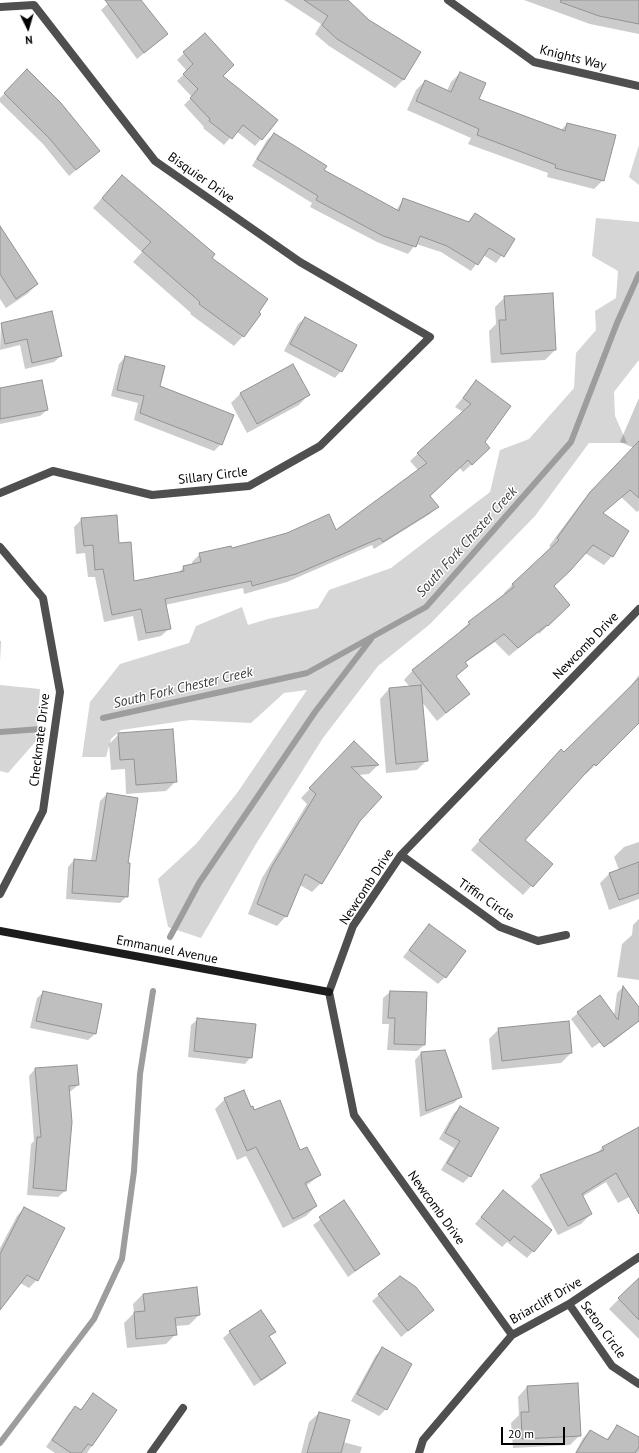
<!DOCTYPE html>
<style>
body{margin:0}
#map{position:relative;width:639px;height:1453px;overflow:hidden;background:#fff;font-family:"PT Sans",sans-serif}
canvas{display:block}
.north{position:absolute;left:8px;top:8px;width:40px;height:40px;-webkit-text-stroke:3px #fff;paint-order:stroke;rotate:175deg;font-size:11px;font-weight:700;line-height:16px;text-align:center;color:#000}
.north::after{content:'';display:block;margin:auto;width:14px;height:18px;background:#000;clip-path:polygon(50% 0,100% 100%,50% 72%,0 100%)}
.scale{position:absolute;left:501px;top:1427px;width:64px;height:18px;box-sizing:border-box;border:2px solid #000;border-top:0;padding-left:5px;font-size:12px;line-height:14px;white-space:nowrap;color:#000;-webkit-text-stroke:3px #fff;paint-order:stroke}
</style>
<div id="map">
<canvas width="639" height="1453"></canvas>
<div class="north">N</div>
<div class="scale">20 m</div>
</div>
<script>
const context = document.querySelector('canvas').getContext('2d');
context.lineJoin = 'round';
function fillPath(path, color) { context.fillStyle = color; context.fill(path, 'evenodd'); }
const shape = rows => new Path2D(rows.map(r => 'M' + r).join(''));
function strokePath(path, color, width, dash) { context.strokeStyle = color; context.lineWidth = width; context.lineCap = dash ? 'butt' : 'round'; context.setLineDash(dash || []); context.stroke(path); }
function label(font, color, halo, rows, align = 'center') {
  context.font = font + ' "PT Sans",sans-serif'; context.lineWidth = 3; context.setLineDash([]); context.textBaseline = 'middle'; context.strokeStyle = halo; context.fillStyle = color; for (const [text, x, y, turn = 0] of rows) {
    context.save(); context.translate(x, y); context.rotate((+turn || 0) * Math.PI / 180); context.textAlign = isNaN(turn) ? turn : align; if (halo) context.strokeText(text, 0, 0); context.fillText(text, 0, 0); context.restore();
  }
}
fillPath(shape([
 [639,145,639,185,629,177],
 [596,218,639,222,639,360,614,392,615,416,627,443,589,443,535,516,429,625,378,666,323,738,256,844,201,938,168,927,158,879,196,844,237,793,307,690,284,693,251,723,190,720,121,730,111,739,106,757,82,757,90,702,120,664,189,643,196,626,242,607,248,625,268,619,318,608,329,590,391,568,490,492,500,450,529,439,574,388,576,353,596,330,595,311,616,298,618,271,592,256],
 [0,685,40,689,36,741,8,773,0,771]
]), '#d6d6d6');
fillPath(shape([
 [112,0,140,0,160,40,137,59,101,10],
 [284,0,347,0,368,20,420,53,403,80,395,88,329,46,315,34,321,24],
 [524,0,639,0,639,34,590,24],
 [204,34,222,76,261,139,255,146,236,131,224,145,203,128,204,127,184,105,192,97,177,81,187,71,177,60],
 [27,71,99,151,69,176,43,144,0,102,0,98],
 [460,73,477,100,561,130,567,124,603,180,594,189,547,177,548,173,468,144,471,138,407,110,416,90,425,81,447,91,451,82],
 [274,134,323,171,396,210,404,199,468,222,475,214,514,239,496,263,483,255,471,271,441,252,416,244,408,254,377,242,310,207,312,203,252,166,267,140],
 [122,176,210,258,243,336,234,346,190,314,191,313,133,262,142,252,93,208],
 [0,243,37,284,27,294,6,308,0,299],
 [505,297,555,350,545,360,491,363,489,331,496,324,495,307],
 [305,318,341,371,335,378,284,351,298,324],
 [1,324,61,356,54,362,25,369,20,345,0,350],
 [125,357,159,387,221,444,214,451,134,420,138,403,111,396,119,364],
 [476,382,484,442,481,456,463,472,460,468,429,496,438,506,430,514,374,549,372,545,287,582,244,594,243,588,165,605,170,628,161,636,138,641,133,616,104,622,95,577,88,577,85,553,76,554,74,527,82,519,118,544,133,582,177,574,184,567,193,565,192,562,200,554,336,531,418,470,410,461,463,412,455,407],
 [0,389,47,410,40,416,0,424],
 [240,394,308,395,299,405,247,433,231,403],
 [639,398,639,510,637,512,621,497,602,514,612,556,604,565,585,553,553,586,569,605,539,634,538,632,509,656,495,642,465,663,455,676,469,694,437,721,422,702,427,760,417,770,386,773,380,699,389,689,410,687,404,680,412,671,461,632,460,631,469,623,505,595,504,593,512,585,552,548,549,546,582,502,634,448,620,442],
 [0,641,1,641,0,662],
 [639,675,639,722,586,774,585,773,524,840,551,864,523,895,471,850,552,759,564,753,626,692],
 [119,734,176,781,166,791,126,794,125,769,111,770,109,744],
 [345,752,378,765,369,774,358,775,359,820,321,883,312,892,300,885,286,916,277,926,248,914,262,878,307,804,301,798],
 [107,794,127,864,127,896,120,903,66,899,68,867,74,860,91,861,100,801],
 [639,842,639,899,609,910,600,883,610,873,619,870,614,857,624,847],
 [639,919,639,980,617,977,622,944,632,935,633,925],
 [429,925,445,977,438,984,403,957],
 [623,987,639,1009,639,1021,610,1044,611,1035,592,1048,571,1019,578,1013,614,1015,617,993],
 [44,992,101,1004,95,1034,88,1040,30,1028,37,998],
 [390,992,424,1045,417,1051,387,1050,389,1024,382,1024,383,998],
 [198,1019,251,1057,245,1064,188,1057,191,1025],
 [568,1022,571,1053,561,1063,492,1070,489,1039,499,1029],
 [421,1053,460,1097,454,1103,420,1117,415,1060],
 [35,1069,78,1085,71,1091,68,1092,65,1191,58,1197,27,1195,31,1144,34,1141,29,1076],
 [225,1099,254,1111,299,1152,320,1175,306,1186,316,1206,306,1216,283,1228,246,1156,237,1160,215,1109],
 [461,1107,470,1176,463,1183,441,1170,454,1148,439,1139,454,1113],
 [639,1128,639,1192,618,1203,606,1182,582,1197,591,1214,581,1224,558,1235,531,1186,541,1176,595,1155,603,1147],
 [497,1198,533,1251,527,1258,507,1242,502,1247,475,1224],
 [344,1202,379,1254,348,1277,313,1225],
 [24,1208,37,1280,29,1288,20,1283,0,1308,0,1257,2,1254,0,1253,0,1248,17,1216],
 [632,1286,639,1293,639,1339,609,1309],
 [143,1294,199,1315,189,1325,175,1326,176,1334,166,1344,127,1348,124,1323,134,1313,133,1304],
 [379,1295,426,1316,401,1337,372,1301],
 [230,1332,275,1332,268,1338,285,1363,278,1370,254,1386,223,1338],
 [383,1349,386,1409,379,1416,351,1401,376,1355],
 [527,1387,580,1435,570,1445,513,1448,511,1423,519,1415,518,1397],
 [93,1394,116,1410,87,1453,55,1453,46,1447,69,1413,76,1407,80,1410],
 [319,1413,343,1442,362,1447,360,1453,301,1453,309,1422],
 [617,1426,639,1439,639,1453,575,1453,583,1438,590,1431,606,1440]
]), '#0003');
strokePath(shape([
 [103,718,307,673,426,607,571,442,617,323,639,274],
 [0,732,41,729],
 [170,937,199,883,315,712,371,639],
 [0,1443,94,1319,122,1259,134,1171,140,1074,153,991]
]), '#9d9d9d', 6);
const building = shape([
 [105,0,141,0,168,34,144,53,105,0],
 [304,0,348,0,369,20,421,52,404,80,337,39,322,25,328,16,304,0],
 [561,0,639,0,639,24,599,16,560,2,561,0],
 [205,33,234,65,223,76,278,120,262,140,243,125,232,139,209,121,210,119,190,98,198,89,183,74,193,64,183,52,205,33],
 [27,69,61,103,100,151,76,170,49,138,4,93,27,69],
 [460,72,486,83,479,99,565,131,567,123,616,135,604,181,555,168,556,165,477,135,479,129,416,101,425,80,451,92,460,72],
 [274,133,327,166,324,170,399,211,403,198,469,222,475,213,515,239,504,257,489,248,478,265,447,246,420,236,416,247,383,236,316,200,318,196,257,159,274,133],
 [122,175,215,254,212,258,268,299,259,312,261,314,244,337,199,304,200,302,142,251,151,242,102,198,122,175],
 [0,226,38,284,16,299,0,274,0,226],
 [553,293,556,350,501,354,499,320,506,320,504,296,553,293],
 [52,311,62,356,32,363,27,339,5,344,1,323,52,311],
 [305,317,357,345,342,372,290,344,305,317],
 [125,356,165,366,160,386,234,415,222,445,140,413,144,396,117,390,125,356],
 [293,364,310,395,257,424,240,393,293,364],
 [42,380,48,410,0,419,0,388,42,380],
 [476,380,511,406,485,442,490,448,472,465,468,460,430,496,439,507,383,542,380,538,296,574,252,586,251,581,165,599,171,629,146,633,141,609,112,615,103,569,95,570,93,545,84,546,81,518,117,515,119,543,131,542,134,581,184,571,183,566,201,562,199,553,231,546,232,548,287,533,329,514,336,530,427,463,417,453,471,404,463,398,476,380],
 [639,441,639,498,630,490,603,513,629,531,613,557,593,545,570,571,554,586,570,605,548,626,547,625,518,648,504,634,465,662,468,666,456,676,470,694,446,713,412,670,470,624,468,622,514,587,512,584,559,540,557,538,590,492,639,441],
 [639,678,639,723,596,766,594,764,525,840,553,864,533,887,479,840,561,749,564,752,639,678],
 [421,685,428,761,396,764,389,688,421,685],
 [173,729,177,782,136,785,134,759,120,760,118,733,173,729],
 [354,741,379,765,351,767,382,797,360,821,322,884,305,874,287,917,257,904,271,868,316,794,309,788,354,741],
 [107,793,138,798,128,863,130,863,128,897,72,893,74,859,96,861,107,793],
 [639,862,639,893,619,900,609,873,639,862],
 [429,924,466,951,446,978,409,950,429,924],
 [623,986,639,1007,639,1021,604,1047,577,1012,600,995,618,1020,623,986],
 [43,991,102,1004,96,1034,36,1021,43,991],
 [390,991,427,992,425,1045,394,1044,395,1018,388,1018,390,991],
 [197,1018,256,1024,252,1058,194,1051,197,1018],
 [569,1021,572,1053,502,1061,498,1028,569,1021],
 [445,1050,462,1097,426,1111,421,1052,445,1050],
 [77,1065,79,1085,69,1086,72,1122,66,1191,33,1188,37,1137,41,1137,35,1068,77,1065],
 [244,1090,251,1107,253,1106,254,1110,280,1100,300,1150,307,1147,321,1175,305,1183,317,1206,293,1219,256,1147,247,1151,224,1098,244,1090],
 [460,1106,499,1128,471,1177,447,1163,460,1141,445,1133,460,1106],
 [639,1127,639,1214,616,1173,582,1194,592,1214,568,1226,540,1175,604,1150,602,1147,639,1127],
 [503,1190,552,1230,534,1252,514,1236,510,1241,481,1217,503,1190],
 [344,1200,380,1254,355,1271,319,1217,344,1200],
 [24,1207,65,1228,38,1281,27,1275,0,1310,0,1254,24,1207],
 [400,1276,416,1287,434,1310,408,1331,378,1294,400,1276],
 [639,1278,639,1320,618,1298,639,1278],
 [197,1287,200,1315,175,1318,177,1335,136,1339,134,1312,145,1311,143,1294,197,1287],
 [261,1310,276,1332,269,1336,286,1363,261,1380,229,1331,261,1310],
 [382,1347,412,1364,387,1410,357,1394,382,1347],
 [578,1383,581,1436,522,1439,521,1412,529,1412,527,1386,578,1383],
 [93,1393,117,1410,92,1446,88,1444,81,1453,71,1453,52,1440,75,1406,81,1410,93,1393],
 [319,1412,350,1420,341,1453,307,1453,319,1412],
 [617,1425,639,1437,639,1447,635,1453,576,1453,590,1430,608,1440,617,1425]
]);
fillPath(building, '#bfbfbf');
strokePath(building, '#939393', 1);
strokePath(shape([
 [448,0,534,62,639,86],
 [0,7,34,5,155,161,300,262,430,337,320,446,249,486,152,495,53,471,0,493],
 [0,547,43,598,60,692,43,811,0,894],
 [401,855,500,927,538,941,566,935],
 [569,1304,612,1366,639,1384],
 [512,1335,354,1115,329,992,353,926,401,855,639,609],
 [151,1453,183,1408],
 [419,1453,423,1440,512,1335,569,1304,639,1257]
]), '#4f4f4f', 8);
strokePath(shape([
 [0,931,329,992]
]), '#1c1c1c', 8);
label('13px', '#000', '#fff', [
 ["Knights Way",573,58,14],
 ["Bisquier Drive",201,178,35],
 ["Sillary Circle",213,476,-7],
 ["Newcomb Drive",586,646,-46],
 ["Checkmate Drive",40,740,-83],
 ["Newcomb Drive",367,887,-57],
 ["Tiffin Circle",486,900,34],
 ["Emmanuel Avenue",167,950,11],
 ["Newcomb Drive",436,1208,54],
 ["Briarcliff Drive",546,1301,-30],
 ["Seton Circle",603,1330,54]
]);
label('italic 14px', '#3e3e3e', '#fff', [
 ["South Fork Chester Creek",467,542,-48],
 ["South Fork Chester Creek",183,688,-13]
]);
</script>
